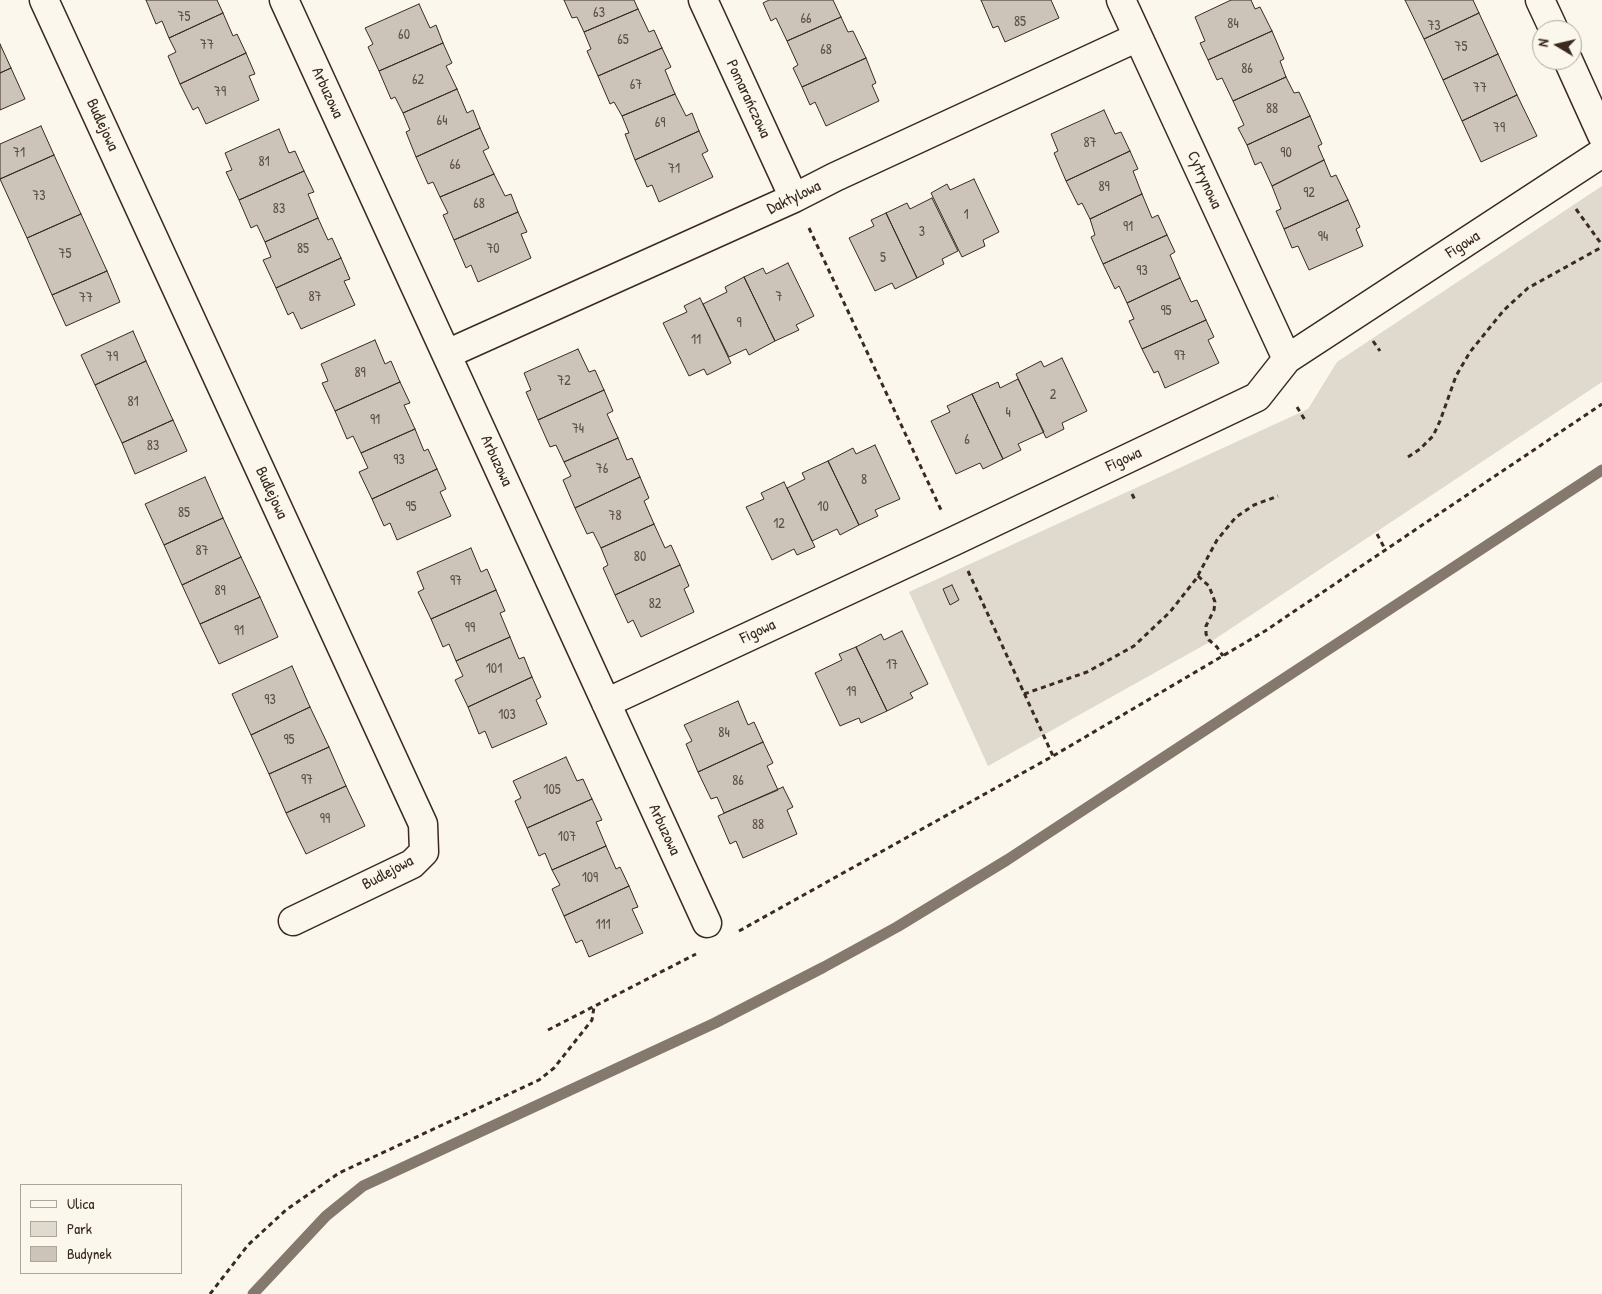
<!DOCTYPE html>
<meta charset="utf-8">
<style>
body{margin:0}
#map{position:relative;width:1602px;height:1294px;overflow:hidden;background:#fbf7ec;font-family:"Patrick Hand",sans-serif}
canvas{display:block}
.legend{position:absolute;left:20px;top:1184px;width:162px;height:90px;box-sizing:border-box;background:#fbf7ec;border:1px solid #aea59a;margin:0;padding:6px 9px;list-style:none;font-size:15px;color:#3b2a1e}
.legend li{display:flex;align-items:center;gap:10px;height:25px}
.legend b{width:25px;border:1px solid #aea59a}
.north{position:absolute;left:1532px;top:20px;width:50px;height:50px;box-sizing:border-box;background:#fbf7ec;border:1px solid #aea59a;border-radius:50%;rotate:279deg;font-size:14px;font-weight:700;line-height:20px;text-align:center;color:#3b2a1e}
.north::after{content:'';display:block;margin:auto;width:18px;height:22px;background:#3b2a1e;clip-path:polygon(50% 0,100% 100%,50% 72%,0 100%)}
</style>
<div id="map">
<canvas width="1602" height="1294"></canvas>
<ul class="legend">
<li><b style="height:6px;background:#fbf7ec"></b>Ulica</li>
<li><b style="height:14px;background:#dfd9ce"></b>Park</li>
<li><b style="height:14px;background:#ccc4b9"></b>Budynek</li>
</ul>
<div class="north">N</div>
</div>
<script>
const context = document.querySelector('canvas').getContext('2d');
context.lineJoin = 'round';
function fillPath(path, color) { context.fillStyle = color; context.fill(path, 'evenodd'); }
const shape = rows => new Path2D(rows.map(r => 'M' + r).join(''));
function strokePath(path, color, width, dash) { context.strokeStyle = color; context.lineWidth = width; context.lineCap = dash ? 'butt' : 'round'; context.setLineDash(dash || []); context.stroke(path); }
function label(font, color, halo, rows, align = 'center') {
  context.font = font + ' "Patrick Hand",sans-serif'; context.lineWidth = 4; context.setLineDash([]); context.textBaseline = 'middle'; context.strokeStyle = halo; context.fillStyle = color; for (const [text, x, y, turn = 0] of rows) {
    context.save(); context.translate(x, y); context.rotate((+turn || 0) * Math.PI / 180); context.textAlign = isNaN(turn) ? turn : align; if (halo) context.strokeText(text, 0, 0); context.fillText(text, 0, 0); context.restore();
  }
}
fillPath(shape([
 [1602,186,1602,382,1215,639,988,766,909,592,1308,409,1337,362]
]), '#dfd9ce');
strokePath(shape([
 [253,1294,326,1216,363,1186,715,1023,824,967,897,927,1007,860,1602,470]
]), '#85796d', 11);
const building = shape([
 [146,0,217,0,223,13,169,38,162,21,156,24,146,0],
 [564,0,634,0,638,9,584,32,577,17,572,18,564,0],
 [769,0,833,0,841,17,787,41,776,18,771,21,763,3,769,0],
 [981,0,1051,0,1059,18,1005,42,998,26,993,28,981,0],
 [1231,0,1251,0,1255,9,1260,7,1272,31,1208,60,1200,43,1205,41,1195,17,1231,0],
 [1405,0,1473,0,1479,13,1424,39,1405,0],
 [419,4,430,28,436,25,443,43,379,71,368,47,373,44,365,28,419,4],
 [638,9,649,32,654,30,662,48,598,76,587,51,591,49,584,32,638,9],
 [223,13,233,36,237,34,246,53,180,84,168,56,176,52,169,38,223,13],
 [1479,13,1498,54,1443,80,1424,39,1479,13],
 [841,17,848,32,853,31,866,58,802,87,793,68,798,65,787,41,841,17],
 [1272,31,1284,59,1280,61,1286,77,1233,101,1222,78,1217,80,1208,60,1272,31],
 [443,43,452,63,446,66,457,89,403,113,395,97,391,99,379,71,443,43],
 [0,44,11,68,0,73,0,44],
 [662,48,671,67,665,70,675,94,622,116,614,102,610,104,598,76,662,48],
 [246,53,255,74,249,76,259,100,206,124,198,107,193,110,180,84,246,53],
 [1498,54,1517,95,1462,121,1443,80,1498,54],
 [866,58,876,83,872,85,879,101,826,126,815,102,810,105,802,87,866,58],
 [11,68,25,99,0,110,0,73,11,68],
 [1286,77,1294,93,1299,92,1310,116,1247,145,1238,128,1244,125,1233,101,1286,77],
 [457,89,467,113,473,110,480,128,416,157,406,132,410,130,403,113,457,89],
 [675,94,686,116,692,113,699,131,635,160,625,134,629,133,622,116,675,94],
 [1517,95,1537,136,1481,162,1462,121,1517,95],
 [1104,110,1115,134,1121,132,1130,151,1066,181,1054,153,1058,151,1051,134,1104,110],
 [1310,116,1322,144,1318,146,1324,160,1272,186,1261,162,1255,165,1247,145,1310,116],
 [41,126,54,155,0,179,0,144,41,126],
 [480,128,489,148,483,151,494,174,440,197,433,182,428,184,416,157,480,128],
 [279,129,289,153,295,151,304,171,239,200,226,172,232,170,225,153,279,129],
 [699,131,708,151,702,154,713,177,659,202,652,185,647,187,635,160,699,131],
 [1130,151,1138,169,1133,171,1142,194,1090,219,1082,203,1078,205,1066,181,1130,151],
 [54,155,81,214,27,238,0,179,54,155],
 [1324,160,1331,177,1336,175,1348,200,1284,229,1276,211,1281,209,1272,186,1324,160],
 [304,171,314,192,308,194,318,218,265,242,257,225,251,228,239,200,304,171],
 [494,174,505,196,511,194,518,212,454,240,443,215,448,213,440,197,494,174],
 [974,179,999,232,983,240,985,246,962,257,931,193,947,184,950,190,974,179],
 [1142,194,1152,218,1158,215,1167,235,1103,264,1091,237,1095,235,1090,219,1142,194],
 [932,198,958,251,942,259,944,264,917,278,886,213,907,203,910,209,932,198],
 [1348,200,1360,227,1356,229,1363,246,1309,270,1298,246,1292,248,1284,229,1348,200],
 [518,212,527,232,521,234,531,258,478,282,471,265,466,268,454,240,518,212],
 [886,213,917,278,895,289,892,283,875,291,849,238,874,226,871,220,886,213],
 [81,214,107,271,52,295,27,238,81,214],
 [318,218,328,240,332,238,341,258,276,288,263,260,271,257,265,242,318,218],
 [1167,235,1175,252,1170,255,1180,278,1127,303,1119,286,1115,289,1103,264,1167,235],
 [341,258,350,279,344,281,355,305,301,329,293,312,288,315,276,288,341,258],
 [788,263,814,316,796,325,799,330,775,341,744,277,763,268,766,274,788,263],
 [107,271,120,302,66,326,52,295,107,271],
 [744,277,775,341,749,355,746,349,729,357,703,304,727,292,725,287,744,277],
 [1180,278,1191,302,1197,300,1206,320,1142,349,1129,321,1134,319,1127,303,1180,278],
 [700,298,731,363,707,375,704,369,689,376,663,323,687,312,684,306,700,298],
 [1206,320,1214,337,1208,340,1219,363,1165,388,1158,371,1154,373,1142,349,1206,320],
 [133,331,146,361,95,385,81,355,133,331],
 [375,340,385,364,391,361,400,382,335,411,322,383,328,381,321,364,375,340],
 [578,349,589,372,595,370,604,390,538,420,526,392,531,390,524,373,578,349],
 [1062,358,1087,411,1062,423,1064,429,1046,438,1016,374,1041,361,1044,367,1062,358],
 [146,361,173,420,122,443,95,385,146,361],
 [1018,379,1044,432,1018,444,1021,450,1003,459,972,394,998,382,1000,388,1018,379],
 [400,382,410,403,404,405,415,429,361,453,353,436,347,439,335,411,400,382],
 [604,390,613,411,607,414,618,438,564,462,556,445,550,447,538,420,604,390],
 [972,394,1003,459,983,469,980,463,956,474,931,421,950,412,947,406,972,394],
 [173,420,187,451,135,474,122,443,173,420],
 [415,429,424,451,428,449,437,469,372,499,359,472,368,468,361,453,415,429],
 [618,438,627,460,632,458,640,477,575,508,563,480,571,476,564,462,618,438],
 [875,445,900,499,875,510,878,516,859,525,828,461,853,448,856,454,875,445],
 [828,461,859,525,840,535,837,529,812,541,787,488,805,479,802,473,828,461],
 [437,469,446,489,440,492,451,516,397,540,390,523,384,526,372,499,437,469],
 [205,477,223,518,164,545,145,504,205,477],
 [640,477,649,498,644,501,654,524,601,548,593,532,587,534,575,508,640,477],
 [784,482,815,547,797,555,794,549,772,560,746,507,764,499,761,493,784,482],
 [223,518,241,557,182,585,164,545,223,518],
 [654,524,665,548,671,545,680,565,615,595,603,568,608,565,601,548,654,524],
 [471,548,481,572,487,569,496,590,431,619,418,592,424,589,417,572,471,548],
 [241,557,260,597,200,624,182,585,241,557],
 [680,565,689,586,684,589,694,612,641,637,633,620,628,623,615,595,680,565],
 [952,585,959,600,950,605,943,589,952,585],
 [496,590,505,611,500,613,510,637,456,661,449,644,443,647,431,619,496,590],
 [260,597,278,637,219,664,200,624,260,597],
 [902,631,928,684,910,693,913,698,887,711,856,647,881,634,884,640,902,631],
 [510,637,519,659,524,657,532,677,468,707,455,680,463,676,456,661,510,637],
 [856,647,887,711,861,723,859,718,840,726,815,673,842,660,839,654,856,647],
 [292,666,310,707,251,735,232,694,292,666],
 [532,677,541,697,536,700,547,724,492,748,485,731,479,734,468,707,532,677],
 [738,701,748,725,754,722,763,742,698,772,686,744,692,741,684,725,738,701],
 [310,707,329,747,269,774,251,735,310,707],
 [763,742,773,763,767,766,778,790,724,813,717,797,711,799,698,772,763,742],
 [329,747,346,786,286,813,269,774,329,747],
 [566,757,577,781,583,779,592,799,527,828,515,801,521,798,513,781,566,757],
 [346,786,365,826,306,854,286,813,346,786],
 [783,787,793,807,787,810,797,834,743,858,736,841,730,844,718,816,783,787],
 [592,799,602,820,596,822,606,846,552,870,545,853,539,856,527,828,592,799],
 [606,846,616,869,620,867,629,886,564,916,552,889,560,885,552,870,606,846],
 [629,886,638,907,632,909,643,933,589,957,582,940,576,943,564,916,629,886]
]);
fillPath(building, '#ccc4b9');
strokePath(building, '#3b2a1e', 1);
const street = shape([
 [44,0,423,824,424,852,412,864,293,921],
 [284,0,707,923],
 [703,0,794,198],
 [1121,0,1287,359],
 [1540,0,1554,30],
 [1568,60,1602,135],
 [447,354,794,198,835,177,1138,37],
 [606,703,954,541,1257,397,1287,359,1602,153]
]);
strokePath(street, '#3b2a1e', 31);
strokePath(shape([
 [1576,209,1602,245],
 [809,228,942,512],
 [1373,341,1380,351],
 [1297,407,1305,420],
 [1408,457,1420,449,1433,436,1440,421,1456,376,1470,352,1504,310,1528,288,1602,247],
 [1132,494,1136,502],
 [1377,534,1385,549],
 [968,571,1053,756],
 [1198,576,1209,586,1215,602,1214,610,1206,626,1206,634,1209,640,1217,647,1223,656],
 [1024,694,1087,672,1134,646,1170,612,1196,579,1217,540,1236,517,1254,505,1278,496],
 [739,931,1053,756,1265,631,1602,404],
 [548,1030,696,954],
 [210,1294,248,1245,286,1210,339,1173,539,1080,554,1068,592,1020,594,1007]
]), '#3b2a1e', 3, [5, 4]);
strokePath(street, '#fbf7ec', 28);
label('14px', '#5f5045', null, [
 ["63",599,13],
 ["75",184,17],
 ["66",806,19],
 ["85",1020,22],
 ["84",1233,24],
 ["73",1434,26],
 ["60",404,35],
 ["65",623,40],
 ["77",207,45],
 ["75",1461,47],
 ["68",826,50],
 ["86",1247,69],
 ["62",418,80],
 ["67",636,85],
 ["77",1480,88],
 ["79",220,92],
 ["88",1272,109],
 ["64",442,121],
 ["69",660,123],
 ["79",1499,128],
 ["87",1090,143],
 ["71",19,153],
 ["90",1286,153],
 ["81",264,162],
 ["66",455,165],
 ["71",674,169],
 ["89",1104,187],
 ["92",1309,193],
 ["73",39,196],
 ["68",479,204],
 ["83",279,209],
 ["1",966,215],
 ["91",1128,227],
 ["3",922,232],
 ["94",1323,237],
 ["85",303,249],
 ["70",493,249],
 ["75",65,254],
 ["5",883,258],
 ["93",1142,271],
 ["87",315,297],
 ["7",779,297],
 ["77",86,298],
 ["95",1166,311],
 ["9",739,323],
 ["11",696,340],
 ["97",1180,356],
 ["79",112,357],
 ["89",360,373],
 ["72",564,381],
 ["2",1053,395],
 ["81",133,402],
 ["4",1008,413],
 ["91",375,420],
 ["74",578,429],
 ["6",967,440],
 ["83",153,446],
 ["93",399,460],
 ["76",602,469],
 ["8",864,480],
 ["95",411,507],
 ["10",823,507],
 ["85",184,513],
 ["78",615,516],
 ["12",779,524],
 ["87",202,551],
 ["80",640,557],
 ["97",456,581],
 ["89",220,591],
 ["82",655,604],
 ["99",470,628],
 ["91",239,631],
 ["17",892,665],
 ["101",494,669],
 ["19",851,692],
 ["93",270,700],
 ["103",507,715],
 ["84",724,733],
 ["95",289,740],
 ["97",307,780],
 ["86",738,781],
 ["105",552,790],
 ["99",325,819],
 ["88",758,825],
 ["107",567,837],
 ["109",590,878],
 ["111",603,925]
]);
label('16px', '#3b2a1e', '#fbf7ec', [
 ["Arbuzowa",327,93,65],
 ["Pomarańczowa",748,99,65],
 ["Budlejowa",102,125,65],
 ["Cytrynowa",1204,180,65],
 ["Daktylowa",794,198,-26],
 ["Figowa",1463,245,-33],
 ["Figowa",1124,460,-25],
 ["Arbuzowa",496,461,65],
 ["Budlejowa",271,493,65],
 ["Figowa",758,632,-25],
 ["Arbuzowa",664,830,65],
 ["Budlejowa",388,873,-28]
]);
</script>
